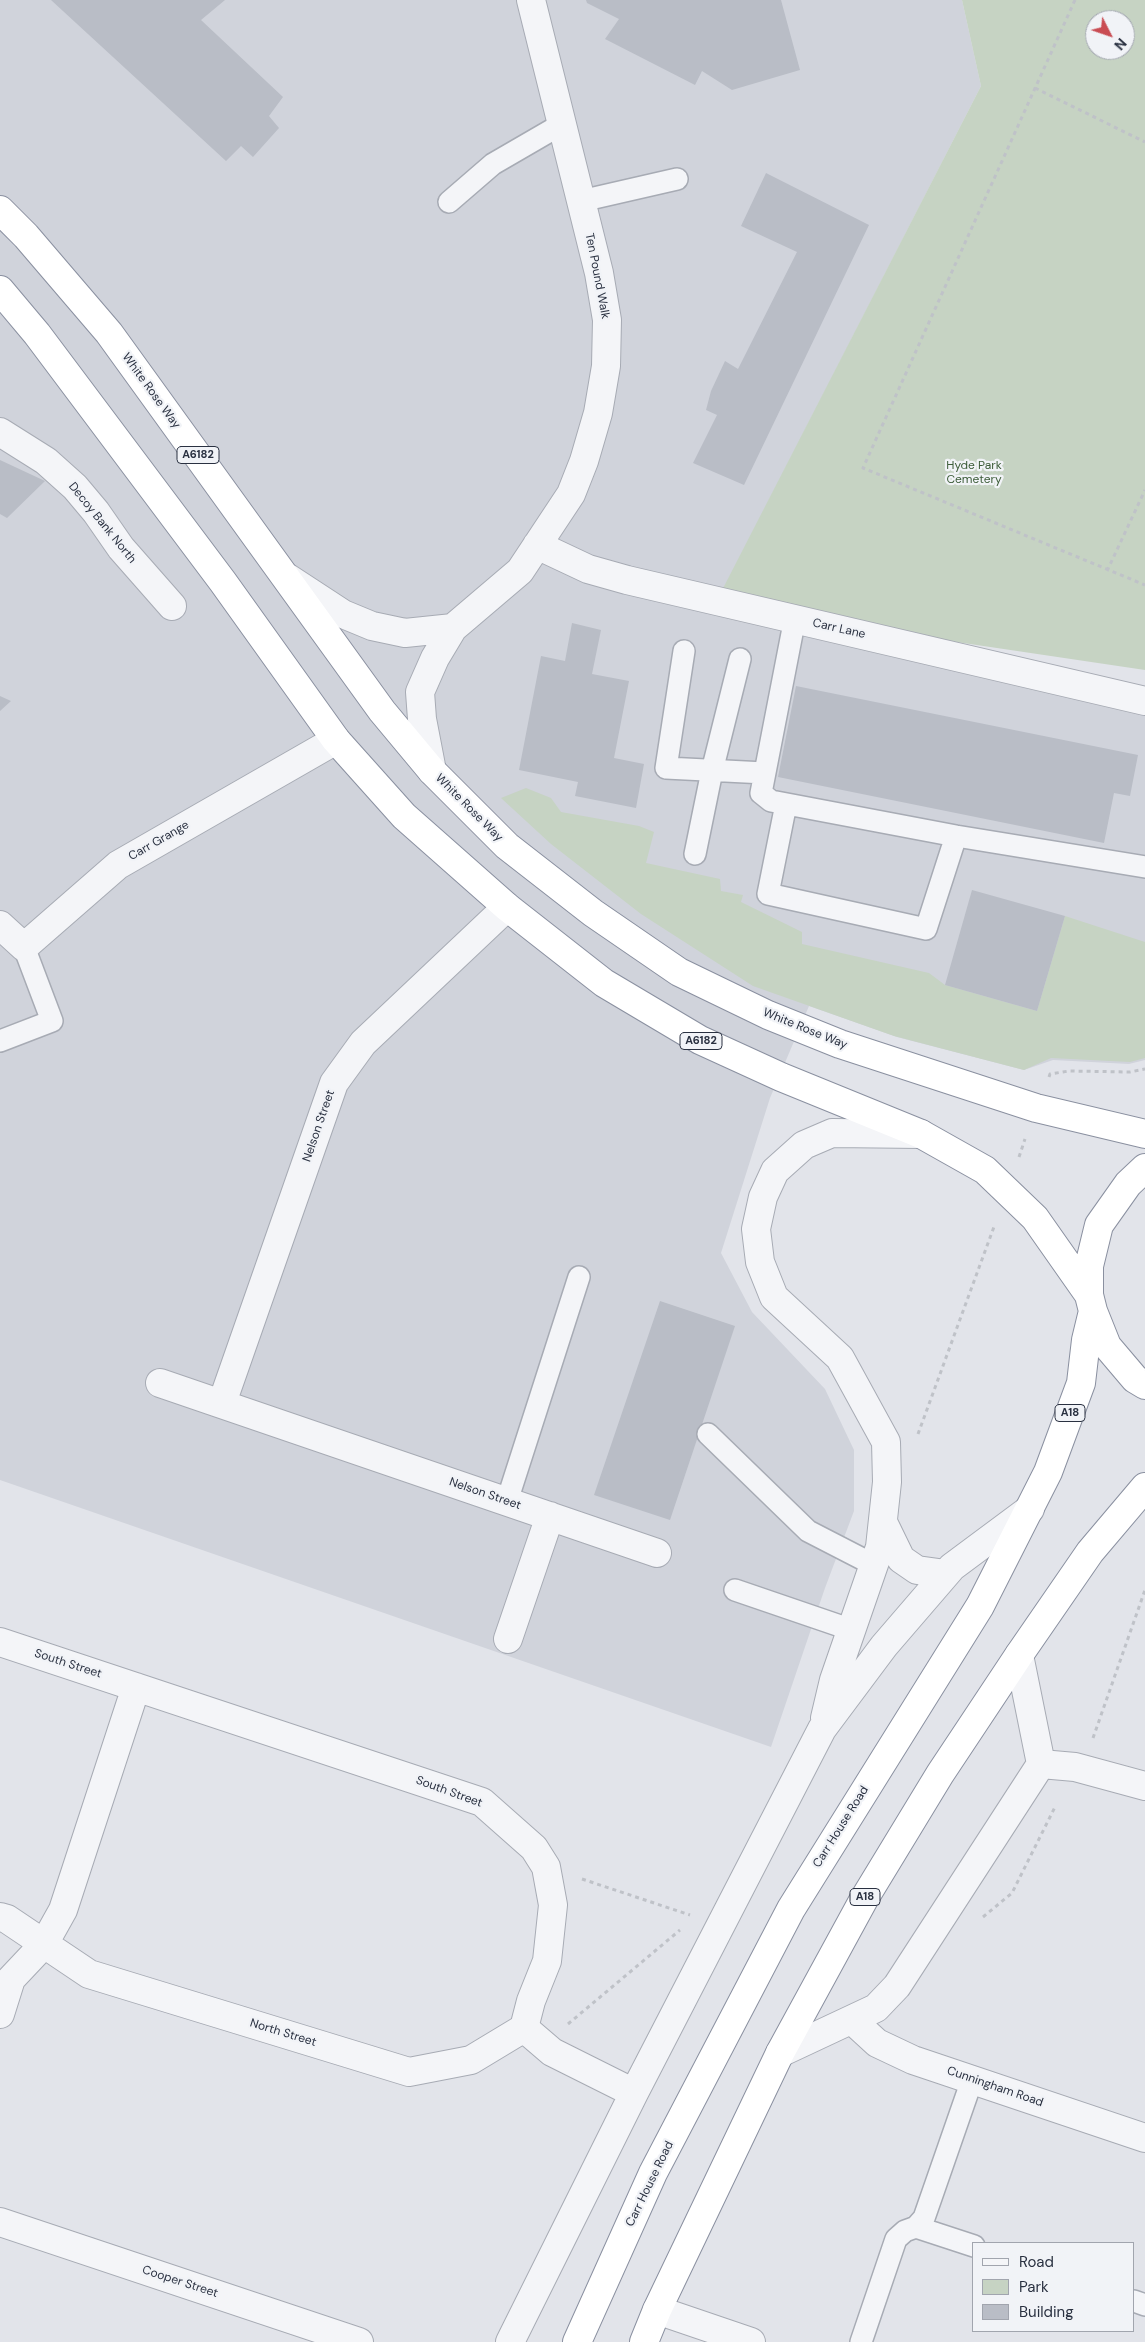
<!DOCTYPE html>
<style>
body{margin:0}
#map{position:relative;width:1145px;height:2342px;overflow:hidden;background:#e2e4ea;font-family:"DM Sans",sans-serif}
canvas{display:block}
.legend{position:absolute;left:972px;top:2242px;width:162px;height:90px;box-sizing:border-box;background:#f1f3f7;border:1px solid #a1a5ae;margin:0;padding:6px 9px;list-style:none;font-size:15px;color:#2a3141}
.legend li{display:flex;align-items:center;gap:10px;height:25px}
.legend b{width:25px;border:1px solid #a1a5ae}
.north{position:absolute;left:1085px;top:10px;width:50px;height:50px;box-sizing:border-box;background:#f1f3f7;border:1px solid #a1a5ae;border-radius:50%;rotate:131deg;font-size:14px;font-weight:700;line-height:20px;text-align:center;color:#2a3141}
.north::after{content:'';display:block;margin:auto;width:18px;height:22px;background:#c94c53;clip-path:polygon(50% 0,100% 100%,50% 72%,0 100%)}
</style>
<div id="map">
<canvas width="1145" height="2342"></canvas>
<ul class="legend">
<li><b style="height:6px;background:#f4f5f8"></b>Road</li>
<li><b style="height:14px;background:#c6d3c3"></b>Park</li>
<li><b style="height:14px;background:#b9bdc6"></b>Building</li>
</ul>
<div class="north">N</div>
</div>
<script>
const context = document.querySelector('canvas').getContext('2d');
context.lineJoin = 'round';
function fillPath(path, color) { context.fillStyle = color; context.fill(path, 'evenodd'); }
const shape = rows => new Path2D(rows.map(r => 'M' + r).join(''));
function strokePath(path, color, width, dash) { context.strokeStyle = color; context.lineWidth = width; context.lineCap = dash ? 'butt' : 'round'; context.setLineDash(dash || []); context.stroke(path); }
function label(font, color, halo, rows, align = 'center') {
  context.font = font + ' "DM Sans",sans-serif'; context.lineWidth = 4.5; context.setLineDash([]); context.textBaseline = 'middle'; context.strokeStyle = halo; context.fillStyle = color; for (const [text, x, y, turn = 0] of rows) {
    context.save(); context.translate(x, y); context.rotate((+turn || 0) * Math.PI / 180); context.textAlign = isNaN(turn) ? turn : align; if (halo) context.strokeText(text, 0, 0); context.fillText(text, 0, 0); context.restore();
  }
}
fillPath(shape([
 [0,0,962,0,981,86,718,600,1145,690,1145,1060,1129,1064,1053,1060,1024,1070,897,1037,809,1006,770,1098,721,1253,752,1312,825,1389,854,1450,854,1511,825,1588,771,1747,0,1480]
]), '#d0d3db');
fillPath(shape([
 [962,0,1145,0,1145,670,795,618,717,600,981,86],
 [1095,20,1125,20,1125,50,1095,50],
 [526,788,551,798,561,812,639,826,654,832,646,863,720,879,721,891,743,895,741,902,802,932,802,944,929,973,945,985,1037,1011,1065,916,1145,942,1145,1058,1130,1062,1051,1058,1024,1070,894,1036,753,986,641,914,551,844,501,798]
]), '#c6d3c3');
fillPath(shape([
 [51,0,225,0,201,20,283,97,269,116,279,128,253,157,241,146,226,161],
 [586,0,781,0,800,70,732,90,702,71,695,85,605,39,619,19,587,3],
 [766,173,869,225,744,485,693,463,717,415,706,410,711,391,725,361,738,369,797,252,741,226],
 [0,460,45,481,7,518,0,514],
 [572,623,601,630,592,674,629,681,614,758,644,764,636,808,575,796,578,782,519,770,541,656,565,661],
 [796,686,1138,755,1130,796,1114,793,1104,843,778,777],
 [0,696,11,701,0,711],
 [972,890,1065,916,1037,1011,945,985],
 [660,1301,735,1326,670,1520,594,1495]
]), '#b9bdc6');
const lane = shape([
 [581,201,677,179],
 [449,202,493,164,562,124],
 [795,618,761,793,771,801,956,836,1145,867],
 [684,651,666,768,765,773],
 [786,804,768,894,926,929,956,836],
 [695,854,712,771,740,659],
 [0,1041,52,1021,24,947],
 [708,1434,808,1531,874,1565],
 [507,1501,579,1277],
 [735,1590,852,1630],
 [916,2227,974,2246],
 [1134,2301,1145,2305],
 [861,2342,896,2239,905,2231,916,2227,924,2218,972,2080]
]);
const street = shape([
 [0,432,46,461,75,487,96,512,121,548,172,606],
 [537,545,588,569,627,580,1145,701],
 [288,578,343,614,372,626,405,633,453,628],
 [432,771,422,719,420,692,435,658,453,628,520,571,571,494,584,461,598,413,606,366,607,320,599,273,531,0],
 [0,925,24,947,118,865,336,740],
 [160,1383,657,1553],
 [222,1403,334,1083,363,1043,507,907],
 [883,1522,901,1559,917,1570,946,1574],
 [508,1639,550,1516],
 [0,1642,482,1802,534,1848,546,1867,553,1905,547,1961,531,2001,524,2028],
 [825,1718,834,1680,880,1547,887,1482,886,1442,840,1358,774,1297,760,1262,756,1229,763,1197,775,1171,804,1145,832,1133,921,1134],
 [1041,1764,1075,1767,1145,1786],
 [0,1917,7,1919,89,1974,409,2072,471,2060,524,2028],
 [0,2014,11,1979,44,1944,63,1910,136,1687],
 [853,2021,877,2043,913,2060,1145,2138],
 [524,2028,552,2052,634,2093],
 [780,2053,876,2008,897,1986,1041,1764,1019,1655],
 [0,2222,359,2342],
 [657,2310,751,2342],
 [510,2342,634,2093,822,1729,884,1646,952,1567,1030,1509]
]);
const highway = shape([
 [0,210,26,236,109,333,382,711,432,771,507,846,593,913,679,972,768,1015,840,1044,1036,1108,1145,1134],
 [0,290,37,334,223,582,336,740,404,816,507,907,604,983,700,1040,781,1077,921,1134,985,1170,1035,1218,1089,1295],
 [1145,1168,1128,1184,1099,1225,1089,1266,1089,1295,1093,1311,1107,1346,1135,1379,1145,1385],
 [577,2342,653,2173,791,1909,980,1606,1048,1472,1081,1383,1086,1340,1093,1311],
 [644,2342,657,2310,780,2053,864,1899,940,1774,1019,1655,1090,1552,1145,1487]
]);
strokePath(lane, '#a7abb4', 24);
strokePath(street, '#a7abb4', 30);
strokePath(highway, '#8a90a0', 30);
strokePath(shape([
 [1075,0,863,468,1145,585],
 [1035,88,1145,142],
 [1107,571,1145,490],
 [1049,1077,1050,1074,1069,1071,1130,1072,1145,1069],
 [1019,1157,1025,1139],
 [918,1434,995,1224],
 [1093,1738,1145,1590],
 [582,1879,690,1915],
 [983,1917,1012,1893,1055,1807],
 [568,2024,680,1930]
]), '#bfc2c8', 3, [4, 4]);
strokePath(lane, '#f4f5f8', 21);
strokePath(street, '#f4f5f8', 28);
strokePath(highway, '#fff', 28);
for (const [x, y, w] of [
 [198,455,42],
 [701,1041,42],
 [1070,1413,30],
 [865,1897,30]
]) { const box = new Path2D(); box.roundRect(x - w / 2, y - 8.5, w, 17, 4); context.fillStyle = '#f1f3f7'; context.fill(box); strokePath(box, '#2a3141', 1); }
label('bold 11px', '#2a3141', null, [
 ["A6182",198,455],
 ["A6182",701,1041],
 ["A18",1070,1413],
 ["A18",865,1897]
]);
label('12px', '#2a3141', '#f1f3f7', [
 ["Ten Pound Walk",597,276,79],
 ["White Rose Way",151,391,54],
 ["Decoy Bank North",102,523,51],
 ["Carr Lane",839,629,13],
 ["White Rose Way",469,808,45],
 ["Carr Grange",159,841,-30],
 ["White Rose Way",805,1029,22],
 ["Nelson Street",319,1126,-71],
 ["Nelson Street",485,1494,19],
 ["South Street",68,1664,18],
 ["South Street",449,1792,20],
 ["Carr House Road",841,1827,-58],
 ["North Street",283,2033,17],
 ["Cunningham Road",995,2087,19],
 ["Carr House Road",650,2184,-64],
 ["Cooper Street",180,2282,18]
]);
label('12px', '#3c5c38', '#f1f3f7', [
 ["Hyde Park",974,466],
 ["Cemetery",974,480]
]);
</script>
